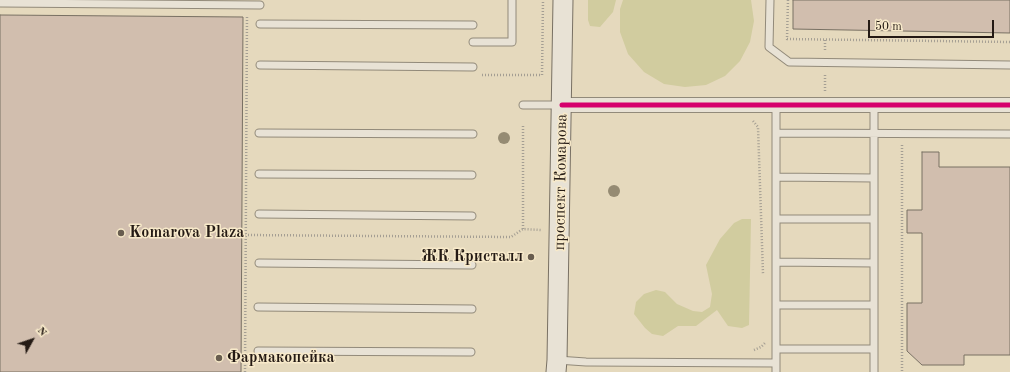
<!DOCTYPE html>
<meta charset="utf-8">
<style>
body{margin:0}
#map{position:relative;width:1010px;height:372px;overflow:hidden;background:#e5d9bd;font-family:"Old Standard TT",serif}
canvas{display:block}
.north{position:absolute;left:12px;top:320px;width:40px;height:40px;-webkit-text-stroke:3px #f8eaca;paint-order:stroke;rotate:50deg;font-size:11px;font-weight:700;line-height:16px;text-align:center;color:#241a14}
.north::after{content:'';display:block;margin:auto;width:14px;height:18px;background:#241a14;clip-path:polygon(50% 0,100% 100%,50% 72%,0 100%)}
.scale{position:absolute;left:868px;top:20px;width:126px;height:18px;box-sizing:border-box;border:2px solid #241a14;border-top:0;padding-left:5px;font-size:12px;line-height:14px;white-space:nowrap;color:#241a14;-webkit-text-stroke:3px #f8eaca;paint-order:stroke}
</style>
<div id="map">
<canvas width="1010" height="372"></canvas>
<div class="north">N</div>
<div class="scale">50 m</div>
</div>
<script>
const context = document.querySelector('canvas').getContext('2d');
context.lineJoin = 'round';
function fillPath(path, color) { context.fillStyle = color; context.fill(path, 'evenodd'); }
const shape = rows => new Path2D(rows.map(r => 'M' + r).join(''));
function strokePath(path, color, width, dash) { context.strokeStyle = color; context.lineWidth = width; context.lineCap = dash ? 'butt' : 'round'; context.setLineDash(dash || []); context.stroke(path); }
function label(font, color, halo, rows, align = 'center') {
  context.font = font + ' "Old Standard TT",serif'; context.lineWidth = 3; context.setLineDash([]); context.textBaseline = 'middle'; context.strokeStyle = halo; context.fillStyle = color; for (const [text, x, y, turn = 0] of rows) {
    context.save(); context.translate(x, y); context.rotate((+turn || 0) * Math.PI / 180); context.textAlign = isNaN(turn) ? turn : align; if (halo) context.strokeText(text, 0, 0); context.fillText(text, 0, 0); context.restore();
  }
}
fillPath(shape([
 [588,0,616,0,613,12,600,27,590,26,588,20],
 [623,0,751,0,754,21,750,42,740,61,725,76,706,85,685,87,664,84,644,72,628,54,620,32,620,9],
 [742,219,751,219,749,325,742,328,728,326,717,310,696,326,678,326,663,336,652,334,645,328,634,314,636,302,644,294,656,290,665,292,677,304,693,311,702,312,710,307,712,294,706,265,720,239,734,223]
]), '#d1cc9f');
const building = shape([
 [793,0,1010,0,1010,33,793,29,793,0],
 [0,15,243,17,241,372,0,372,0,15],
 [922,152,939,152,939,167,1010,167,1010,355,964,355,964,365,922,365,907,351,907,303,922,303,922,233,907,233,907,210,922,210,922,152]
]);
fillPath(building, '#d1beae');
strokePath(building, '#787063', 1);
const service = shape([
 [770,0,769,47,789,62,1010,65],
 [0,3,260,5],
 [260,24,473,25],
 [473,42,512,42,512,0],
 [260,65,473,67],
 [523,105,560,105],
 [776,105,776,372],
 [874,105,874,372],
 [259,133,473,134],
 [776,133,1010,134],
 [259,174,472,175],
 [776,177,874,178],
 [259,214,472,216],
 [776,219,874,219],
 [776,262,874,263],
 [259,263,472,265],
 [776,305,874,305],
 [258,307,472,309],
 [776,349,874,349],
 [258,351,471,352],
 [557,360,586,362,776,363]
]);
const minor = shape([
 [562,105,1010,105]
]);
const secondary = shape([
 [556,372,557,360,563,0]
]);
strokePath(service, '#928a7a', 9);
strokePath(minor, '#928a7a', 16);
strokePath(secondary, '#787063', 21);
strokePath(shape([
 [788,0,787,39,1010,42],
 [825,40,825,51],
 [482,75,542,75,543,0],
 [825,91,825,74],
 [753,121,758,127,763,274],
 [902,145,902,372],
 [523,229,523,126],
 [245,235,511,237,523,229,541,230],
 [754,350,761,347,765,343],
 [245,372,247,16]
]), '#a49e93', 2.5, [1, 2]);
strokePath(service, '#e8e2d5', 7);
strokePath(minor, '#e8e2d5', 14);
strokePath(secondary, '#e8e2d5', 19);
strokePath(shape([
 [562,105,1010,105]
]), '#d6006c', 5);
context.fillStyle = '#958b73';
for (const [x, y] of [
 [504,138],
 [614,191]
]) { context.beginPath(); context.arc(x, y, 6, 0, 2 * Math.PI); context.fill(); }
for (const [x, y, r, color] of [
 [121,233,4,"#685d4f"],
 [531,257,4,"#685d4f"],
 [219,358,4,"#685d4f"]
]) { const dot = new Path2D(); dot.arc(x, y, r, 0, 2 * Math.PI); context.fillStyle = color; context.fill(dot); strokePath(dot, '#f8eaca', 1.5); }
label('16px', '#241a14', '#f8eaca', [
 ["проспект Комарова",561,182,-89]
]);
label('bold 16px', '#241a14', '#f8eaca', [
 ["Komarova Plaza",129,233],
 ["ЖК Кристалл",523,257,"right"],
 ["Фармакопейка",227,358]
], 'left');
</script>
